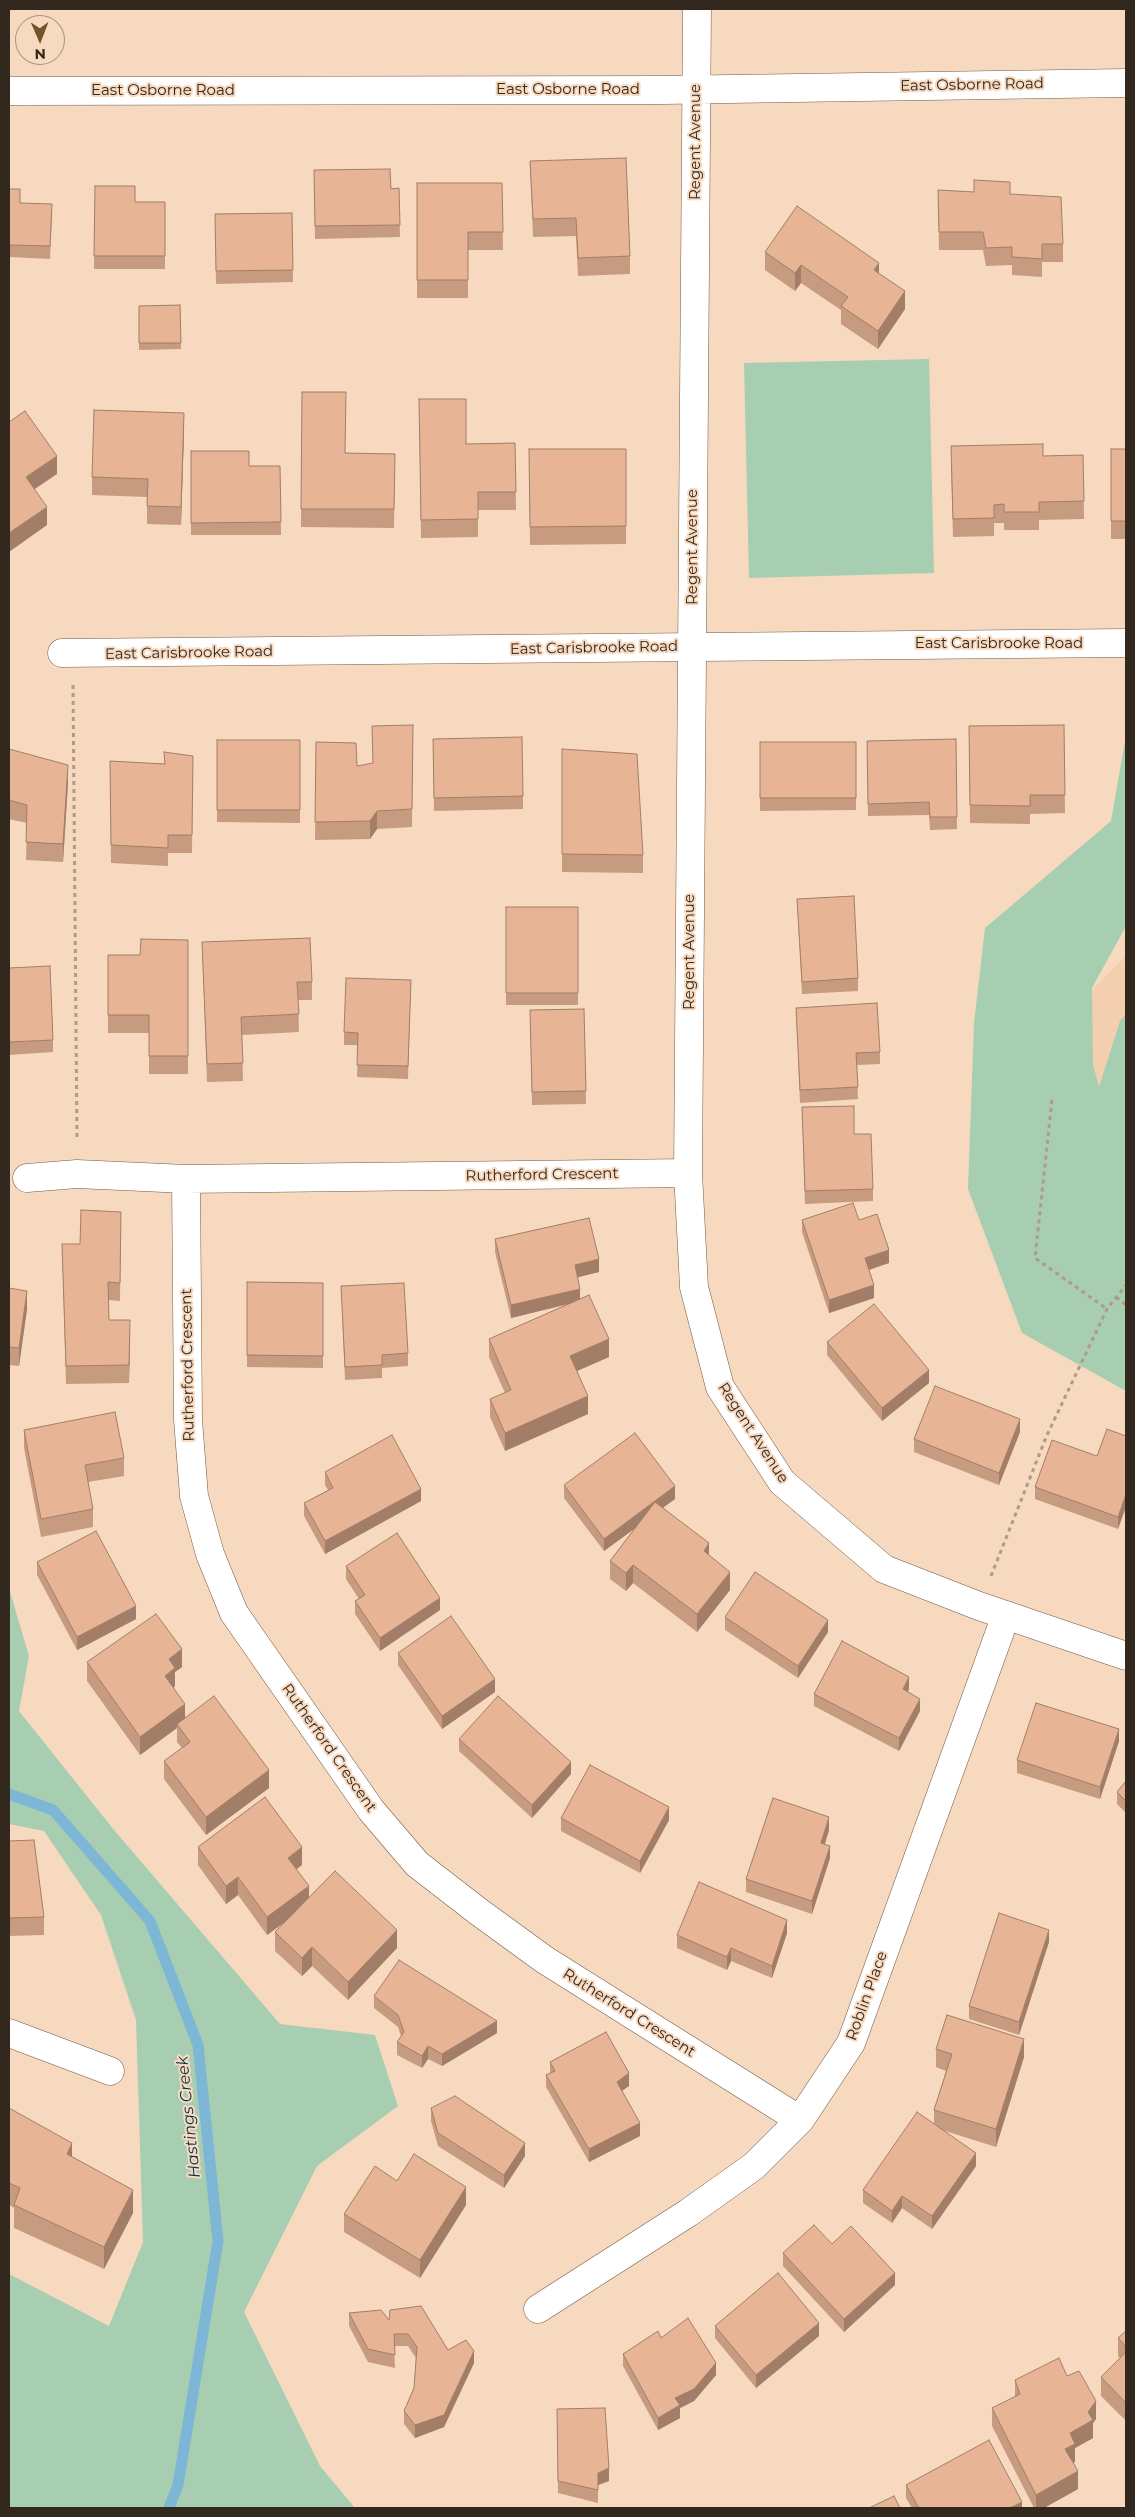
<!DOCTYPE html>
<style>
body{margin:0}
#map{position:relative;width:1135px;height:2517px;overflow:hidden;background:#f7d9c0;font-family:Montserrat,sans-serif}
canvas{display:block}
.frame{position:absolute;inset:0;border:10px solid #33281e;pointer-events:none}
.north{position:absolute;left:15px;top:15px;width:50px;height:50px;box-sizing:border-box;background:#f7d9c0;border:1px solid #a9927f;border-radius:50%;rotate:179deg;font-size:14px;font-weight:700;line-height:20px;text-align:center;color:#33281e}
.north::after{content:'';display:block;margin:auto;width:18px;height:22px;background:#74542a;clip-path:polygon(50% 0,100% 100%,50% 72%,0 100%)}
</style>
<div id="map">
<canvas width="1135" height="2517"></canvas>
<div class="frame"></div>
<div class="north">N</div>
</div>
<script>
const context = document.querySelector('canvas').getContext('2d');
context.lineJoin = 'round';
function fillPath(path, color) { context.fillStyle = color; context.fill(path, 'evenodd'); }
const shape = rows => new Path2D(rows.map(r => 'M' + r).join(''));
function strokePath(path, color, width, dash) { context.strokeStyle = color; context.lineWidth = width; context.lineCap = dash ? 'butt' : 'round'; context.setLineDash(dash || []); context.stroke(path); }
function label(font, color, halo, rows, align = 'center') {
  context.font = font + ' Montserrat,sans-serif'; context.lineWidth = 4; context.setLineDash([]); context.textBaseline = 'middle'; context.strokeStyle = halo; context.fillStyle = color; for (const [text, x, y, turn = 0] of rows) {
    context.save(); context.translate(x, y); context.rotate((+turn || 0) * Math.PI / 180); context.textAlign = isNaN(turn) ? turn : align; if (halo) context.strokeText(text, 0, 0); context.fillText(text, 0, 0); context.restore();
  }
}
fillPath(shape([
 [1126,955,1126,1224,1051,1033]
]), '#f3cfb0');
fillPath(shape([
 [929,359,934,573,749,578,744,363],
 [1126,735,1126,926,1092,988,1093,1064,1099,1087,1120,1021,1126,1014,1126,1391,1022,1333,968,1189,974,1023,985,928,1111,821],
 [9,1588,29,1656,19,1711,114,1830,280,2024,375,2035,398,2106,317,2166,244,2312,320,2466,355,2508,9,2508,9,2274,109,2326,143,2242,136,2020,101,1915,44,1831,9,1824]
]), '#a7ceb1');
strokePath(shape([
 [9,1794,53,1810,150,1921,198,2045,218,2241,178,2485,169,2508]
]), '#7eb6d5', 11);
const minor = shape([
 [697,9,688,1173,694,1287,720,1387,782,1482,884,1569,979,1606,1126,1656],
 [9,91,664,90,1126,83],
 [62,653,1126,643],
 [27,1178,77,1174,186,1179,688,1173],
 [186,1179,188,1420,194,1496,210,1554,234,1613,371,1810,417,1864,479,1912,545,1960,800,2120],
 [9,2033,110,2071],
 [538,2309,688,2213,754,2166,800,2120,851,2043,1006,1615]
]);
strokePath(minor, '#735943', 29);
strokePath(shape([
 [73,685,77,1141],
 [1052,1100,1035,1258,1107,1309],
 [1116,1297,1126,1305],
 [991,1576,1047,1435,1107,1309,1126,1285]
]), '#b19a86', 3, [4, 4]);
strokePath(minor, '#fff', 28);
fillPath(shape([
 [530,161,630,256,630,274,578,276,576,236,533,237],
 [314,170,391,189,399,188,400,237,315,239],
 [417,183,502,183,503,250,468,250,468,298,417,298],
 [95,186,135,202,165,202,165,269,94,269],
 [9,189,20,203,52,216,50,259,10,257,9,282],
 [938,190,1010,194,1063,244,1063,262,1042,262,1042,277,1012,275,1012,265,986,266,983,250,939,250],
 [292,213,293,282,216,284,215,214],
 [765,252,879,274,905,309,878,349,841,324,841,310,801,283,795,291,765,270],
 [180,305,181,349,139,350,139,306],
 [302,392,346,453,395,454,394,528,301,527],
 [419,399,466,444,515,443,516,510,478,510,478,537,421,538],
 [184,431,181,525,147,524,147,497,92,495,92,477],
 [529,449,626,449,626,544,530,545],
 [1111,449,1126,449,1126,539,1111,539],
 [191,451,249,466,280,466,281,535,191,535],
 [1083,455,1084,519,1039,520,1039,530,1004,530,1004,523,994,523,994,536,953,537,951,464,1043,456],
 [413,725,412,827,377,829,370,839,315,840,316,742,357,766,373,763],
 [1064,725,1065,813,1030,814,1030,824,970,823,969,726],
 [433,739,523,796,523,809,434,811],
 [956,739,957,829,930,830,929,815,868,816,867,741],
 [217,740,300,740,300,823,217,822],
 [760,742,856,742,856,810,760,811],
 [9,749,68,783,63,862,26,860,27,823,9,819],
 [562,749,643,855,643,873,562,872],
 [193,756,192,853,168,853,168,866,111,863,110,761,164,764],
 [797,899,858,978,858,991,802,994],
 [506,907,578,907,578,1005,506,1005],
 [188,940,188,1074,149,1074,149,1033,108,1033,108,955,140,955],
 [202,942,312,982,312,1000,298,1000,299,1032,242,1035,243,1081,207,1082],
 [9,968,53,1040,53,1052,9,1055],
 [411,980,408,1079,357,1077,358,1045,344,1045,344,1032],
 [796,1008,880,1052,880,1064,857,1065,858,1099,800,1103],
 [584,1009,586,1104,532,1105,530,1010],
 [802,1107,854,1134,873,1189,873,1201,805,1204],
 [121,1212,120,1301,108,1300,109,1320,130,1338,129,1383,66,1384,62,1244,80,1244],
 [802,1220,859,1220,889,1263,869,1270,874,1298,829,1313,802,1232],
 [495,1239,599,1272,577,1277,580,1299,609,1357,577,1371,588,1414,505,1451,490,1417,490,1399,505,1393,489,1357,489,1339,569,1304,511,1318,495,1252],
 [247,1282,323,1283,323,1368,247,1367],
 [341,1286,408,1353,408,1366,382,1368,382,1378,345,1380],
 [9,1288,27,1309,19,1366,9,1365],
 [827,1342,929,1383,882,1421,827,1355],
 [24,1430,124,1458,124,1476,88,1482,93,1509,93,1527,41,1537,24,1448],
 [1020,1432,999,1485,914,1452,914,1439],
 [1126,1436,1118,1529,1035,1499,1035,1487,1097,1456],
 [325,1472,421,1501,325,1554,304,1516,304,1503,328,1490,325,1485],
 [564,1485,675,1499,663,1507,709,1555,730,1590,697,1632,633,1583,626,1591,610,1579,610,1561,634,1529,604,1551,564,1498],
 [37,1562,136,1619,77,1650,37,1575],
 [346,1566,440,1610,380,1651,355,1614,355,1601,359,1599,346,1579],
 [725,1617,828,1632,798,1678,725,1630],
 [398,1653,495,1692,442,1729,398,1665],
 [87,1662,182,1667,175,1672,175,1686,174,1687,185,1717,269,1788,206,1835,164,1779,164,1761,182,1748,177,1742,177,1728,140,1755,87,1681],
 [909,1689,908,1692,920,1711,899,1751,814,1706,814,1694],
 [459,1739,571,1774,532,1818,459,1751],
 [1119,1741,1100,1799,1017,1773,1017,1760],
 [1126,1781,1126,1813,1117,1804,1117,1792],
 [561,1818,669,1820,640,1873,561,1831],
 [829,1830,825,1844,830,1858,812,1914,746,1892,746,1879],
 [9,1841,44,1917,44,1935,9,1936],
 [198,1847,302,1865,296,1869,309,1898,397,1948,348,2000,312,1966,302,1976,275,1951,275,1932,287,1921,267,1935,238,1895,226,1904,198,1865],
 [787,1933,772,1978,731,1961,727,1970,677,1948,677,1935],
 [1049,1942,1019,2035,969,2019,969,2006],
 [374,1996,497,2033,442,2066,428,2059,422,2068,397,2055,397,2042,401,2036,398,2027,374,2008],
 [936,2049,1024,2057,996,2147,942,2130,976,2166,932,2229,902,2208,892,2223,863,2203,863,2190,934,2125,934,2110,946,2071,936,2067],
 [550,2062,629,2086,622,2091,640,2136,589,2162,546,2087,546,2075,550,2073],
 [9,2108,72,2157,133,2213,104,2269,14,2228,14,2208,9,2205],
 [431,2108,525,2156,504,2188,438,2146,431,2121],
 [397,2181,466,2205,420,2278,344,2232,344,2214],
 [832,2244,895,2285,844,2332,783,2266,783,2253],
 [349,2313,389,2320,474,2363,444,2427,415,2438,404,2424,404,2411,414,2388,416,2358,408,2346,394,2346,395,2368,368,2362,349,2326],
 [715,2326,819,2336,756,2388,715,2338],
 [1126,2331,1126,2421,1101,2396,1101,2377,1120,2358,1118,2356,1118,2338],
 [661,2338,716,2375,694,2401,680,2408,680,2418,658,2430,623,2366,623,2354],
 [1067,2376,1096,2419,1093,2423,1093,2438,1075,2448,1075,2462,1073,2463,1078,2489,1044,2508,1034,2508,992,2426,992,2408,1015,2397,1015,2380],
 [557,2409,609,2481,598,2485,598,2503,558,2493],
 [906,2485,1022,2508,912,2508,906,2498]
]), '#c79b80');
fillPath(shape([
 [879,263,879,281,874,270],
 [801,265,801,283,795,291,795,273],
 [905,291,905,309,878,349,878,331],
 [184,413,184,431,181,525,181,507],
 [57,456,57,474,26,495,26,477],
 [47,507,47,525,9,552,9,533],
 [68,765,68,783,63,862,63,844],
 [377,811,377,829,370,839,370,821],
 [889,1250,889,1263,865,1271,865,1258],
 [599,1259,599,1272,575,1278,575,1265],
 [874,1285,874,1298,829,1313,829,1300],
 [580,1289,580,1301,511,1318,511,1305],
 [27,1291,27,1309,19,1366,19,1348],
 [130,1320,130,1338,129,1383,129,1365],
 [609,1339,609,1357,570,1374,570,1356],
 [929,1370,929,1383,882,1421,882,1408],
 [588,1396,588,1414,505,1451,505,1433],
 [1020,1419,1020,1432,999,1485,999,1473],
 [675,1486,675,1499,604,1551,604,1539],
 [421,1489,421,1501,325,1554,325,1541],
 [1126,1494,1126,1507,1118,1529,1118,1517],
 [709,1543,709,1561,704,1551],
 [633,1565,633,1583,626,1591,626,1573],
 [730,1572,730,1590,697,1632,697,1614],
 [440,1598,440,1610,380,1651,380,1638],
 [136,1606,136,1619,77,1650,77,1637],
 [828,1620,828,1632,798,1678,798,1666],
 [182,1649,182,1667,175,1672,175,1686,165,1694,165,1676,169,1659],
 [909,1677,909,1689,903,1702,903,1689],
 [495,1679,495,1692,442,1729,442,1716],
 [920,1699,920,1711,899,1751,899,1738],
 [185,1704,185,1722,177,1724,177,1728,140,1755,140,1737],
 [1119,1729,1119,1741,1100,1799,1100,1787],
 [571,1762,571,1774,532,1818,532,1805],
 [269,1770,269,1788,206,1835,206,1817],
 [669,1807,669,1820,640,1873,640,1861],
 [829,1817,829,1830,821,1855,821,1843],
 [830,1846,830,1858,812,1914,812,1901],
 [302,1847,302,1865,288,1876,288,1858],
 [238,1877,238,1895,226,1904,226,1886],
 [309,1886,309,1904,267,1935,267,1917],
 [787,1920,787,1933,772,1978,772,1966],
 [397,1930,397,1948,348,2000,348,1982],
 [1049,1930,1049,1942,1019,2035,1019,2022],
 [312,1947,312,1966,302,1976,302,1958],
 [731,1948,731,1961,727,1970,727,1957],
 [497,2021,497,2033,442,2066,442,2054],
 [1024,2039,1024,2057,996,2147,996,2129],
 [428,2046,428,2059,422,2068,422,2056],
 [629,2073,629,2086,617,2094,617,2082],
 [640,2123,640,2136,589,2162,589,2149],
 [72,2143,72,2166,67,2154],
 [525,2143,525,2156,504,2188,504,2175],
 [976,2153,976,2166,932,2229,932,2216],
 [466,2187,466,2205,420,2278,420,2260],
 [133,2190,133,2213,104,2269,104,2247],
 [902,2196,902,2208,892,2223,892,2211],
 [895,2273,895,2285,844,2332,844,2319],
 [819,2323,819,2336,756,2388,756,2375],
 [474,2351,474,2363,444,2427,415,2438,415,2425],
 [716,2363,716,2375,694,2401,680,2408,680,2418,658,2430,658,2418,675,2398],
 [1096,2401,1096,2419,1093,2423,1093,2438,1075,2448,1075,2462,1065,2467,1065,2449,1070,2433],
 [609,2468,609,2481,598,2485,598,2473],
 [1078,2471,1078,2489,1044,2508,1036,2508,1036,2495],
 [1022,2502,1022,2508,1010,2508]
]), '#a27e68');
const building = shape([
 [626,158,630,256,578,258,576,218,533,219,530,161,626,158],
 [390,169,391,189,399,188,400,225,315,226,314,170,390,169],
 [974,180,1010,182,1010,194,1061,197,1063,244,1042,244,1042,259,1012,257,1012,247,986,248,983,232,939,232,938,190,974,192,974,180],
 [417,183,502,183,503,232,468,232,468,280,417,280,417,183],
 [95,186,135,186,135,202,165,202,165,256,94,256,95,186],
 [9,189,20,189,20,203,52,204,50,246,10,245,9,270,9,189],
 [797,206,879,263,874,270,905,291,878,331,841,306,848,297,801,265,795,273,765,252,797,206],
 [292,213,293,270,216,271,215,214,292,213],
 [180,305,181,343,139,343,139,306,180,305],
 [302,392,346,392,345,453,395,454,394,509,301,509,302,392],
 [419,399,466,399,466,444,515,443,516,492,478,492,478,519,421,520,419,399],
 [94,410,184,413,181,507,147,506,148,479,92,477,94,410],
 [25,411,57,456,26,477,47,507,9,533,9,422,25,411],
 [1043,444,1043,456,1083,455,1084,501,1039,502,1039,512,1004,512,1004,504,994,505,994,518,953,519,951,446,1043,444],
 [529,449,626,449,626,526,530,527,529,449],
 [1111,449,1126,449,1126,521,1111,521,1111,449],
 [191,451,249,451,249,466,280,466,281,522,191,523,191,451],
 [413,725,412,809,377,811,370,821,315,822,316,742,356,743,357,766,373,763,372,726,413,725],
 [1064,725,1065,795,1030,795,1030,806,970,805,969,726,1064,725],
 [522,737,523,796,434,798,433,739,522,737],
 [956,739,957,817,930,817,929,802,868,804,867,741,956,739],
 [217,740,300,740,300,810,217,810,217,740],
 [760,742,856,742,856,798,760,798,760,742],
 [9,749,68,765,63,844,26,842,27,805,9,800,9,749],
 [562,749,637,754,643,855,562,854,562,749],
 [164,752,193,756,192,835,168,835,168,848,111,845,110,761,165,764,164,752],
 [854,896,858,978,802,982,797,899,854,896],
 [506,907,578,907,578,993,506,993,506,907],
 [310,938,312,982,297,982,299,1014,241,1017,243,1063,207,1064,202,942,310,938],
 [141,939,188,940,188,1056,149,1056,149,1015,108,1015,108,955,140,955,141,939],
 [50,966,53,1040,9,1042,9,968,50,966],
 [346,978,411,980,408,1066,357,1065,358,1033,344,1032,346,978],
 [877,1003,880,1052,856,1053,858,1087,800,1090,796,1008,877,1003],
 [584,1009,586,1091,532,1092,530,1010,584,1009],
 [854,1106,854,1134,871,1134,873,1189,805,1191,802,1107,854,1106],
 [853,1203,859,1220,877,1214,889,1250,865,1258,874,1285,829,1300,802,1220,853,1203],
 [81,1210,121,1212,120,1283,108,1282,109,1320,130,1320,129,1365,66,1366,62,1244,80,1244,81,1210],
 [589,1218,599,1259,575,1265,580,1289,511,1305,495,1239,589,1218],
 [247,1282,323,1283,323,1356,247,1355,247,1282],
 [404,1283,408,1353,382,1355,382,1365,345,1367,341,1286,404,1283],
 [9,1288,27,1291,19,1348,9,1347,9,1288],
 [589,1295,609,1339,570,1356,588,1396,505,1433,490,1399,511,1390,489,1339,589,1295],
 [874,1304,929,1370,882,1408,827,1342,874,1304],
 [935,1386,1020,1419,999,1473,914,1439,935,1386],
 [115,1412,124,1458,85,1465,93,1509,41,1519,24,1430,115,1412],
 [1107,1429,1126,1436,1126,1494,1118,1517,1035,1487,1052,1440,1097,1456,1107,1429],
 [635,1433,675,1486,604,1539,564,1485,635,1433],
 [392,1435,421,1489,325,1541,304,1503,333,1488,325,1472,392,1435],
 [655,1502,709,1543,704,1551,730,1572,697,1614,633,1565,626,1573,610,1561,655,1502],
 [96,1531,136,1606,77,1637,37,1562,96,1531],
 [397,1533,440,1598,380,1638,355,1601,365,1595,346,1566,397,1533],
 [755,1572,828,1620,798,1666,725,1617,755,1572],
 [156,1614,182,1649,169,1659,175,1668,165,1676,185,1704,140,1737,87,1662,156,1614],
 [451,1616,495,1679,442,1716,398,1653,451,1616],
 [842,1641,909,1677,903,1689,920,1699,899,1738,814,1694,842,1641],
 [214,1696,269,1770,206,1817,164,1761,190,1742,177,1724,214,1696],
 [498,1696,571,1762,532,1805,459,1739,498,1696],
 [1036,1703,1119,1729,1100,1787,1017,1760,1036,1703],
 [590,1765,669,1807,640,1861,561,1818,590,1765],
 [1126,1781,1126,1801,1117,1792,1126,1781],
 [265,1797,302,1847,288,1858,309,1886,267,1917,238,1877,226,1886,198,1847,265,1797],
 [773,1798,829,1817,821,1843,830,1846,812,1901,746,1879,773,1798],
 [34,1840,44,1917,9,1918,9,1841,34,1840],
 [335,1871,397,1930,348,1982,312,1947,302,1958,275,1932,335,1871],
 [699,1882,787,1920,772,1966,731,1948,727,1957,677,1935,699,1882],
 [999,1913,1049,1930,1019,2022,969,2006,999,1913],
 [399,1960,497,2021,442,2054,428,2046,422,2056,397,2042,404,2032,398,2015,374,1996,399,1960],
 [947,2015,1024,2039,996,2129,934,2110,952,2054,936,2049,947,2015],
 [606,2032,629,2073,617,2082,640,2123,589,2149,546,2075,555,2071,550,2062,606,2032],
 [455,2096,525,2143,504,2175,438,2133,431,2108,455,2096],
 [9,2108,72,2143,67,2154,133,2190,104,2247,14,2205,20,2188,9,2183,9,2108],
 [917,2112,976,2153,932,2216,902,2196,892,2211,863,2190,917,2112],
 [414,2154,466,2187,420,2260,344,2214,375,2166,397,2181,414,2154],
 [814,2225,832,2244,851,2226,895,2273,844,2319,783,2253,814,2225],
 [778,2273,819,2323,756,2375,715,2326,778,2273],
 [421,2306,448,2350,466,2340,474,2351,444,2415,415,2425,404,2411,414,2388,417,2347,408,2334,394,2334,395,2355,368,2349,349,2313,381,2310,389,2320,390,2310,421,2306],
 [688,2318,716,2363,694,2389,675,2398,680,2405,658,2418,623,2354,658,2331,661,2338,688,2318],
 [1126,2331,1126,2346,1118,2338,1126,2331],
 [1126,2352,1126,2403,1101,2377,1126,2352],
 [1059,2358,1067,2376,1079,2371,1096,2401,1088,2412,1093,2420,1070,2433,1075,2444,1065,2449,1078,2471,1036,2495,992,2408,1020,2394,1015,2380,1059,2358],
 [605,2408,609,2468,598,2473,598,2490,558,2481,557,2409,605,2408],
 [989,2440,1022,2502,1010,2508,919,2508,906,2485,989,2440],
 [894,2496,900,2508,869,2508,894,2496]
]);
fillPath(building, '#e7b495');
strokePath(building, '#a27e68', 1);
label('15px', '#33281e', '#f7d9c0', [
 ["East Osborne Road",972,85,-1],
 ["East Osborne Road",568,90],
 ["East Osborne Road",163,91],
 ["Regent Avenue",696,142,-90],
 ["Regent Avenue",693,547,-90],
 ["East Carisbrooke Road",999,644],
 ["East Carisbrooke Road",594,648,-1],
 ["East Carisbrooke Road",189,653,-1],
 ["Regent Avenue",690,952,-90],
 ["Rutherford Crescent",542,1175,-1],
 ["Rutherford Crescent",188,1365,-91],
 ["Regent Avenue",753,1433,57],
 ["Rutherford Crescent",329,1748,55],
 ["Roblin Place",867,1996,-70],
 ["Rutherford Crescent",629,2013,32]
]);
label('italic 16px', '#003248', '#f7d9c0', [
 ["Hastings Creek",189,2117,-96]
]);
</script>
